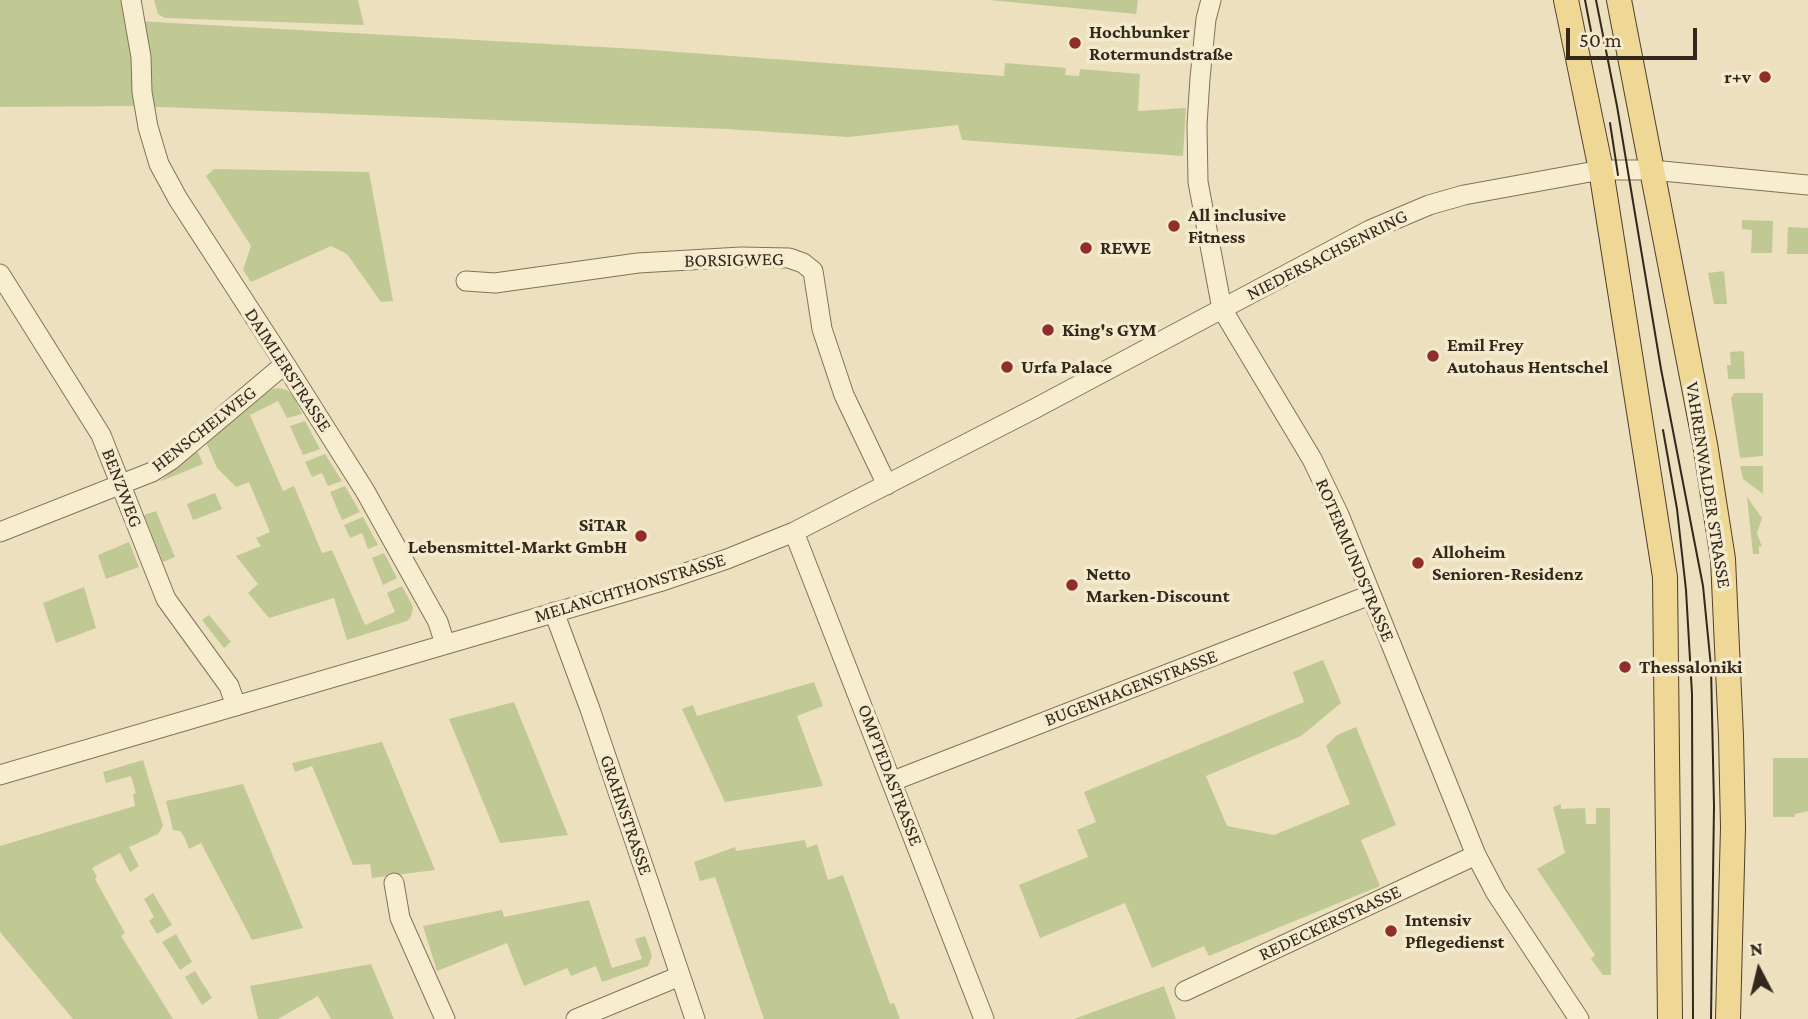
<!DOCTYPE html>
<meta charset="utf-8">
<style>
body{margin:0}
#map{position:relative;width:1808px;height:1019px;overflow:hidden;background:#ece0be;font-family:"Crimson Pro",serif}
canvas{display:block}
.north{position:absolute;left:1724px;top:935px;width:70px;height:70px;-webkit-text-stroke:5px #f4eacd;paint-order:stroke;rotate:353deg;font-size:19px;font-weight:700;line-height:28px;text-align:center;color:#33281c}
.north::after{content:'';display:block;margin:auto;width:24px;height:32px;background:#33281c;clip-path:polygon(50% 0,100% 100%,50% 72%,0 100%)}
.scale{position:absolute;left:1566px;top:28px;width:131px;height:32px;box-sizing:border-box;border:4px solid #33281c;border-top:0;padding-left:9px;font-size:21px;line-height:24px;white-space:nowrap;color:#33281c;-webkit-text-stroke:5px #f4eacd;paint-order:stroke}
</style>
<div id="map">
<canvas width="1808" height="1019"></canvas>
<div class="north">N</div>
<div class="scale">50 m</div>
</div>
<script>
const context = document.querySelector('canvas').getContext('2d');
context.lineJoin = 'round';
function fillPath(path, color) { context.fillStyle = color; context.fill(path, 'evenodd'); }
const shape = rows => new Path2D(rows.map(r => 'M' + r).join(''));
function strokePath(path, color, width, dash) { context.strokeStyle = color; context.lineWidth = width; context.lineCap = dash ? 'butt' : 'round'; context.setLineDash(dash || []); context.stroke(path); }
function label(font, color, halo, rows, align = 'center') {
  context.font = font + ' "Crimson Pro",serif'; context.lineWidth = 7; context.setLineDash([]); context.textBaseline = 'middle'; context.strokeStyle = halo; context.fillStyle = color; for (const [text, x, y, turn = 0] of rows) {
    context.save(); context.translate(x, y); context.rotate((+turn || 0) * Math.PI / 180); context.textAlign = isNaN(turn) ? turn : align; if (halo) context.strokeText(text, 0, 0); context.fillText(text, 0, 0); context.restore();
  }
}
fillPath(shape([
 [0,0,131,0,137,21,637,49,1004,76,1005,63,1066,68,1065,75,1079,76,1080,69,1140,74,1138,111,1186,108,1183,156,962,140,958,125,848,137,727,129,136,106,0,107],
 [154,0,358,0,364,25,165,18,158,14],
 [989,0,1138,0,1136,14],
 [214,169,369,172,393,301,381,302,347,254,331,246,251,282,243,270,251,246,206,176],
 [1742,220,1773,221,1772,253,1751,253,1752,230,1742,229],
 [1788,227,1808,228,1808,254,1787,254],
 [1724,271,1727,304,1714,304,1708,273],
 [1742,351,1744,353,1745,379,1728,379,1727,365,1731,365,1730,352],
 [279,388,287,390,294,396,302,414,287,418,278,401,250,415,283,491,294,486,322,553,332,550,365,625,395,612,387,593,402,586,413,607,411,617,407,621,347,640,334,598,269,618,248,593,258,584,236,556,261,546,256,538,270,532,249,482,236,487,217,468,206,442,272,389],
 [1734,393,1763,393,1763,456,1740,458,1731,398],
 [305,421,320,449,303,455,290,426],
 [198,452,203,464,159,482,194,453],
 [325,454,342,481,328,486,322,473,312,477,305,462],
 [1740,466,1763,466,1763,494,1743,479],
 [345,486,360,512,342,520,330,492],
 [215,493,222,509,193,520,187,504],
 [1747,497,1762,518,1757,533,1762,547,1759,546,1759,554,1753,554],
 [156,511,175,557,163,562,144,515],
 [363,517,378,545,368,549,362,533,350,538,344,525],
 [129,542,139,567,106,579,98,555],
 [384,553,397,578,383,585,372,558],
 [84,587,96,628,56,643,43,603],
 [209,615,231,642,224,648,202,620],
 [1323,660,1341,703,1301,736,1206,776,1227,826,1274,835,1350,804,1326,746,1337,735,1356,727,1396,825,1361,840,1380,886,1209,956,1204,946,1152,968,1125,903,1040,938,1019,885,1088,857,1077,830,1096,822,1084,792,1304,702,1293,672],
 [814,682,823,706,797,716,823,786,725,802,682,709,693,705,697,716],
 [514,702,568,835,500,843,449,719],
 [382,742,435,870,372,878,370,864,353,865,312,766,295,772,292,763],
 [1773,758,1808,758,1808,811,1795,814,1795,817,1773,817],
 [143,760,163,826,158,834,129,847,139,866,130,872,120,853,92,868,97,877,95,879,125,933,121,936,173,1019,73,1019,0,932,0,846,135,806,133,794,136,793,131,776,106,783,103,772],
 [243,784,303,928,252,940,201,843,189,849,184,836,180,831,173,830,166,801],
 [1561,804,1561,809,1585,808,1586,824,1596,824,1596,808,1610,808,1611,975,1603,975,1591,959,1595,955,1537,869,1565,853,1553,807],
 [805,840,807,848,817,844,828,880,843,875,890,1004,894,1003,900,1019,764,1019,715,877,700,881,694,862,735,847,736,851],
 [153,893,172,925,157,934,149,921,154,917,144,899],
 [589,900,612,968,642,959,635,939,645,936,652,956,648,966,602,982,596,966,571,976,567,968,524,986,507,943,437,971,423,926,502,910,504,917],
 [176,934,192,962,180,970,162,942],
 [371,964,394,1019,331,1019,318,996,278,1019,258,1019,250,986],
 [195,971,212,998,202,1005,185,977],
 [1164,986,1176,1019,1074,1019]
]), '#c0c993');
const minor = shape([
 [131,0,141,57,142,92,148,127,159,164,178,199,285,364,365,491,438,622,445,644],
 [1211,0,1206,19,1200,78,1197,125,1198,182,1222,309,1312,459,1339,515,1476,855,1496,893,1579,1019],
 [0,274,101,435,166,599,229,686,236,706],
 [466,281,495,283,638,263,741,257,789,258,803,263,813,271,822,329,844,395,887,485],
 [0,532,152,472,171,460,285,364],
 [794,532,984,1019],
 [554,612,590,709,695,1019],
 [0,775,659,582,727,559,794,532,1034,409,1370,230,1429,205,1464,195,1601,170,1652,170,1808,185],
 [893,781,1370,595],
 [394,883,400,918,445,1019],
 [1185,991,1476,855],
 [576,1019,680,976]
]);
const major = shape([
 [1566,0,1601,170,1665,577,1670,1019],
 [1619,0,1705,444,1723,559,1731,736,1733,827,1728,1019]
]);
strokePath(minor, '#837157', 21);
strokePath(major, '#513f2c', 26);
strokePath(minor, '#f7eed0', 19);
strokePath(major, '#efd895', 24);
strokePath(shape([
 [1585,0,1591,31],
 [1596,0,1617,106,1661,369,1703,586,1711,667,1714,806,1711,1019],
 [1610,123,1618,175],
 [1663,430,1677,509,1686,590,1692,694,1693,1019]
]), '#33281c', 2);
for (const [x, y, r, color] of [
 [1075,43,7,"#902e29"],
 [1765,77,7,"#902e29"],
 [1174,226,7,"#902e29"],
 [1086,248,7,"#902e29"],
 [1048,330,7,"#902e29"],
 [1433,356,7,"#902e29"],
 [1007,367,7,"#902e29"],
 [641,536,7,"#902e29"],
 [1418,563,7,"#902e29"],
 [1072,585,7,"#902e29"],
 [1625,667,7,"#902e29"],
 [1391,931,7,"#902e29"]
]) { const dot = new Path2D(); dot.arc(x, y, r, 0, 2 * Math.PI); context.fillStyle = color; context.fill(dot); strokePath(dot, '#f4eacd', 2.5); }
label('bold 19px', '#33281c', '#f4eacd', [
 ["Hochbunker",1089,32],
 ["Rotermundstraße",1089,54],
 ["r+v",1751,77,"right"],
 ["All inclusive",1188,215],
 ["Fitness",1188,237],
 ["REWE",1100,248],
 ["King's GYM",1062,330],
 ["Emil Frey",1447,345],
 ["Autohaus Hentschel",1447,367],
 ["Urfa Palace",1021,367],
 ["SiTAR",627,525,"right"],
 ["Lebensmittel-Markt GmbH",627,547,"right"],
 ["Alloheim",1432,552],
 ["Senioren-Residenz",1432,574],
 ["Netto",1086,574],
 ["Marken-Discount",1086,596],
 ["Thessaloniki",1639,667],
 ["Intensiv",1405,920],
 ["Pflegedienst",1405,942]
], 'left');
label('19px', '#33281c', '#f4eacd', [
 ["NIEDERSACHSENRING",1327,255,-27],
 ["BORSIGWEG",734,260,-1],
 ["DAIMLERSTRASSE",288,370,57],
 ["HENSCHELWEG",204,429,-38],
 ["VAHRENWALDER STRASSE",1708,485,81],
 ["BENZWEG",122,488,69],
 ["ROTERMUNDSTRASSE",1355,560,67],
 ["MELANCHTHONSTRASSE",630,588,-17],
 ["BUGENHAGENSTRASSE",1131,688,-21],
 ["OMPTEDASTRASSE",890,775,69],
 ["GRAHNSTRASSE",626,815,71],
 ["REDECKERSTRASSE",1330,923,-25]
]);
</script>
